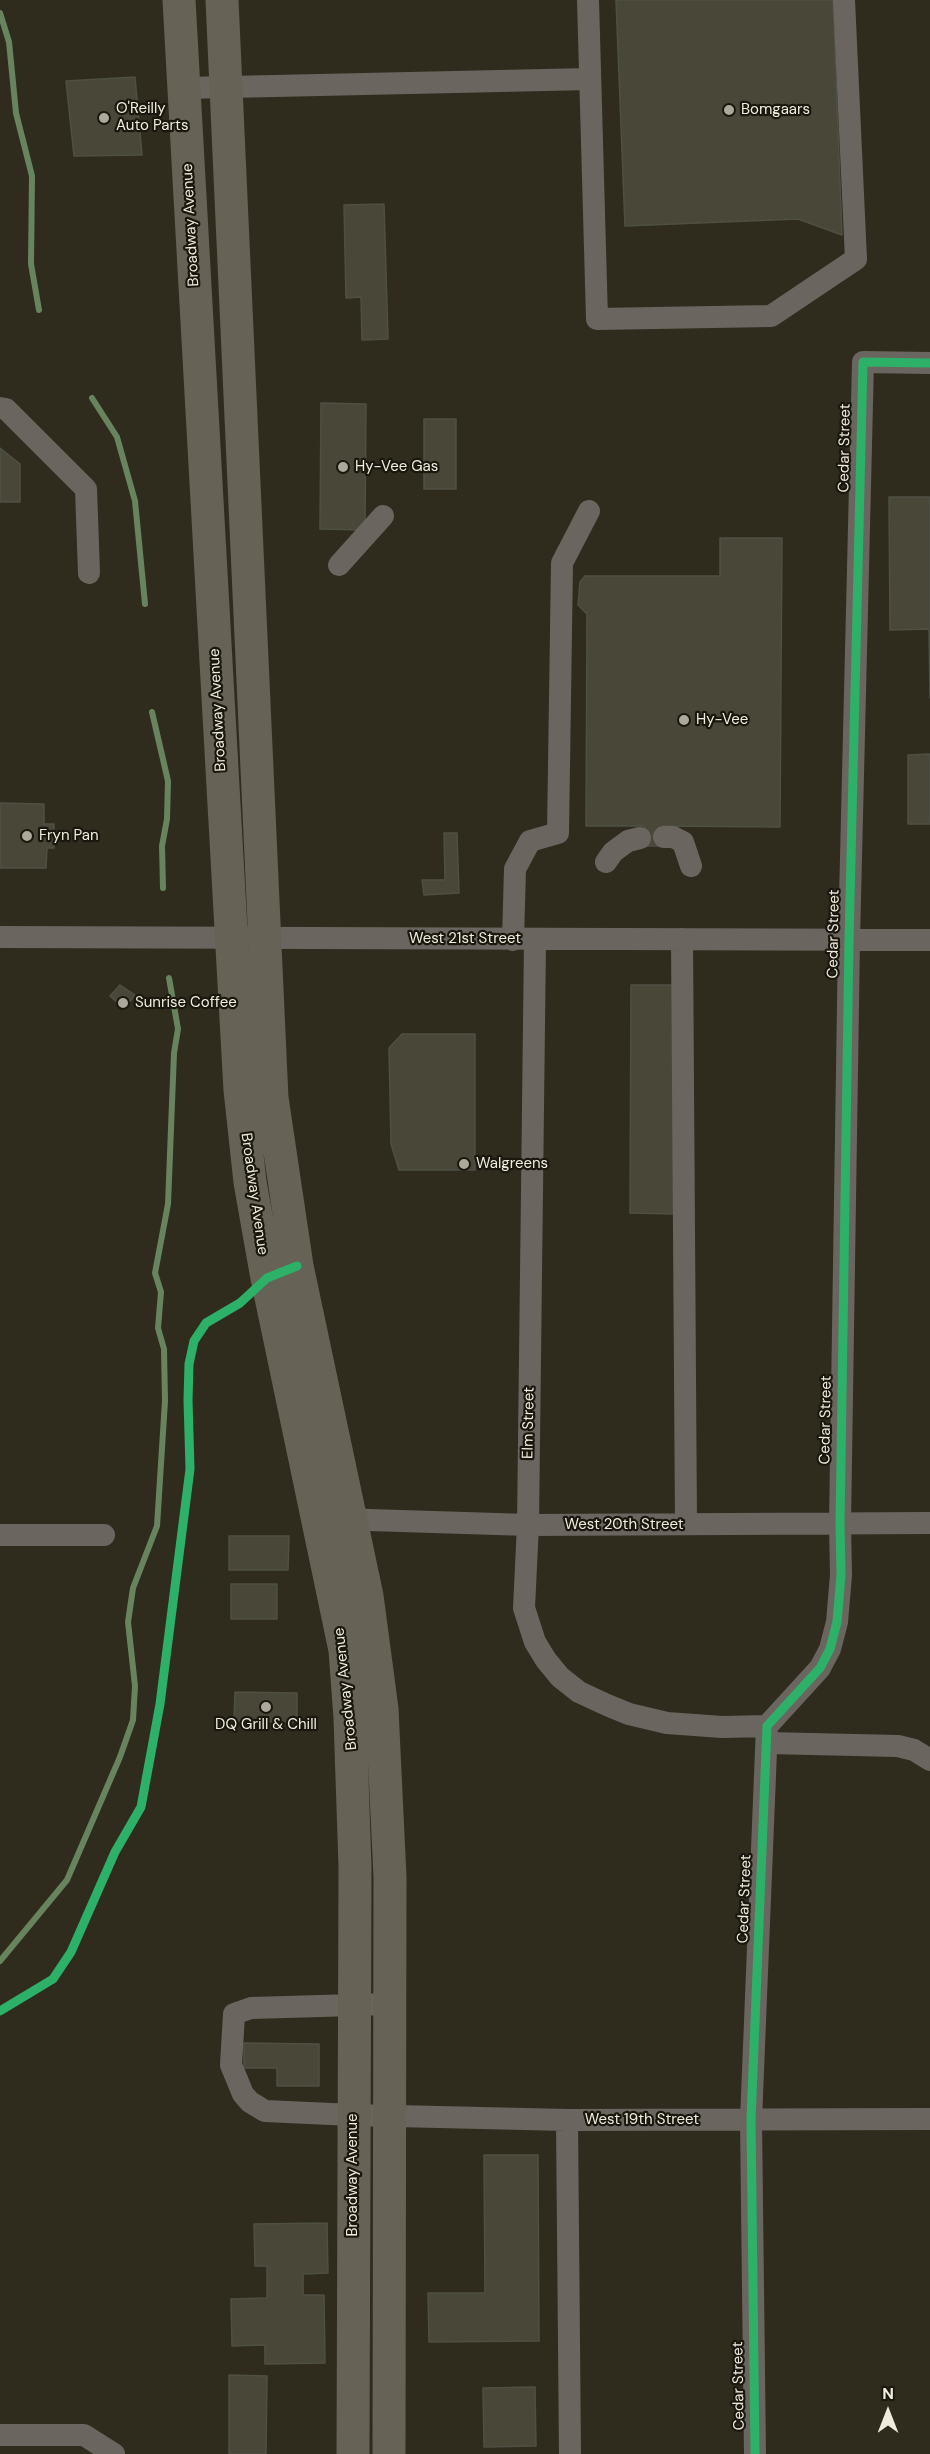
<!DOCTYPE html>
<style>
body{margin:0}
#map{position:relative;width:930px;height:2454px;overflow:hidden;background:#2f2c1e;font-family:"DM Sans",sans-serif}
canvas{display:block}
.north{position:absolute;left:858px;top:2382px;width:60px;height:60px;-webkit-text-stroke:4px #1a180e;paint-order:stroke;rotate:0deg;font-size:16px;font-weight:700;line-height:24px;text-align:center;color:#efecdd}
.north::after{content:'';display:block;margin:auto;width:21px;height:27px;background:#efecdd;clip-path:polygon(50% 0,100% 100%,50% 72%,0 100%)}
</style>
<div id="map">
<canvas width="930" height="2454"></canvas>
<div class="north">N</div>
</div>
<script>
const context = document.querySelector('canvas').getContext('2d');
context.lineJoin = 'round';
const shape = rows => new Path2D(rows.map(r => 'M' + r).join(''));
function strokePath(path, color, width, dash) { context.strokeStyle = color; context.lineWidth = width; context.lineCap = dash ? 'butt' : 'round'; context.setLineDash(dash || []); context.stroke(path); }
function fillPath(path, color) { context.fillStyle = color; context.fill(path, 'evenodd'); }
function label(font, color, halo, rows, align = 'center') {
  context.font = font + ' "DM Sans",sans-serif'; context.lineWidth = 4.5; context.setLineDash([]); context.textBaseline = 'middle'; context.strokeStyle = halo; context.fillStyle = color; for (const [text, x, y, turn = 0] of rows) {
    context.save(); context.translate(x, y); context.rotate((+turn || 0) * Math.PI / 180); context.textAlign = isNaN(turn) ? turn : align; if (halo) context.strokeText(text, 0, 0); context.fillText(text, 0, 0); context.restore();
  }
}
strokePath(shape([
 [0,13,9,42,16,113,32,176,31,264,39,310],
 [92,398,117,437,135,501,145,604],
 [152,712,168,781,167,819,162,846,163,888],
 [0,1961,67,1880,120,1757,133,1720,135,1686,128,1622,133,1588,157,1526,165,1401,164,1349,158,1328,161,1292,155,1273,168,1204,174,1053,178,1029,169,978]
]), '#68845f', 6);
const building = shape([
 [616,0,833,0,842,235,798,219,625,226,616,0],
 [135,77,142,155,74,156,66,81,135,77],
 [384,204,388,339,362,340,361,297,346,298,344,205,384,204],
 [321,403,366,404,365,530,320,529,321,403],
 [424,419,456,419,456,489,424,489,424,419],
 [0,448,20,464,20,502,0,502,0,448],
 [889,497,930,497,930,698,929,629,890,630,889,497],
 [720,538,782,538,780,827,662,826,662,846,644,846,644,826,586,826,587,614,578,605,580,582,585,576,720,576,720,538],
 [930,754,930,824,908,824,908,755,930,754],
 [0,803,44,804,44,824,54,824,54,848,47,848,46,868,0,868,0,803],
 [444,833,457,833,459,893,424,895,422,880,445,880,444,833],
 [120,985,135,995,124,1009,110,996,120,985],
 [631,985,676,985,675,1214,630,1213,631,985],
 [402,1034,475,1034,475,1170,399,1170,391,1144,389,1048,402,1034],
 [229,1536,289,1536,288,1570,229,1570,229,1536],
 [231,1584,277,1584,277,1619,231,1619,231,1584],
 [235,1692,297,1693,297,1722,234,1721,235,1692],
 [244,2043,319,2044,319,2086,277,2086,277,2068,244,2068,244,2043],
 [484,2155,538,2155,539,2341,429,2342,428,2293,485,2293,484,2155],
 [327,2223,328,2273,303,2274,303,2295,324,2295,325,2363,265,2364,265,2345,232,2346,231,2299,267,2298,267,2266,255,2266,254,2224,327,2223],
 [229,2375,267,2376,266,2454,229,2454,229,2375],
 [535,2387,536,2446,484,2447,483,2388,535,2387]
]);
fillPath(building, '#484738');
strokePath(building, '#4f5044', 1.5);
strokePath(shape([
 [588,0,597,319,771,316,856,259,844,0],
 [184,88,590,79],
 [0,408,6,409,86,489,89,573],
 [339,565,383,516],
 [664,837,673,837,683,842,691,866],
 [606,862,613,852,628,841,640,838],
 [0,937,930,940],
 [682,939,686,1524],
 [513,940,515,869,530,841,558,833,562,563,589,511],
 [535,940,528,1525,524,1608,535,1642,546,1660,560,1677,579,1692,607,1705,629,1714,667,1723,722,1727,767,1726],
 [338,1519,528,1525,930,1523],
 [0,1535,104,1535],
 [767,1743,898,1746,914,1750,930,1760],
 [390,2004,251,2008,234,2014,231,2065,243,2094,250,2102,265,2111,353,2115,567,2120,930,2119],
 [567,2120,570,2454],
 [0,2435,84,2435,114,2454],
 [755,2454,751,2120,767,1726,820,1668,830,1649,837,1622,841,1575,840,1524,849,940,863,362,930,363]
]), '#6a665f', 22);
strokePath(shape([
 [179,0,240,1090,250,1182,267,1278,345,1650,350,1718,355,1867,353,2454],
 [222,0,272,1098,297,1266,367,1596,382,1709,390,1877,389,2454]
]), '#666255', 33);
strokePath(shape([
 [0,2011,53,1979,71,1952,115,1852,141,1807,160,1704,190,1469,188,1400,189,1364,194,1341,206,1323,240,1303,267,1278,297,1266],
 [755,2454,751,2120,767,1726,820,1668,830,1649,837,1622,841,1575,840,1524,849,940,863,362,930,363]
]), '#2db169', 9);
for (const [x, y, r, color] of [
 [729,110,6,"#aca99a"],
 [104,118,6,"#aca99a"],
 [343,467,6,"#aca99a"],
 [684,720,6,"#aca99a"],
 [27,836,6,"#aca99a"],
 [123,1003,6,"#aca99a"],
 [464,1164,6,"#aca99a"],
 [266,1707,6,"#aca99a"]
]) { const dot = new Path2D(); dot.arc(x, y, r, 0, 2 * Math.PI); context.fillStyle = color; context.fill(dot); strokePath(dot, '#1a180e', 2); }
label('15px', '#efecdd', '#1a180e', [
 ["O'Reilly",116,109],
 ["Auto Parts",116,126],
 ["Bomgaars",741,110],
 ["Hy-Vee Gas",355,467],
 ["Hy-Vee",696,720],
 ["Fryn Pan",39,836],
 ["Sunrise Coffee",135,1003],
 ["Walgreens",476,1164],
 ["DQ Grill & Chill",266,1725,"center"]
], 'left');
label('15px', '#efecdd', '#1a180e', [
 ["Broadway Avenue",191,225,-93],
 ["Cedar Street",845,448,-89],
 ["Broadway Avenue",218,710,-93],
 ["Cedar Street",834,934,-89],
 ["West 21st Street",465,939],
 ["Broadway Avenue",254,1194,82],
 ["Cedar Street",826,1420,-89],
 ["Elm Street",529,1423,-89],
 ["West 20th Street",624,1525],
 ["Broadway Avenue",346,1689,-96],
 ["Cedar Street",745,1899,-88],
 ["West 19th Street",642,2120],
 ["Broadway Avenue",353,2175,-90],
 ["Cedar Street",739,2386,-91]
]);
</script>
